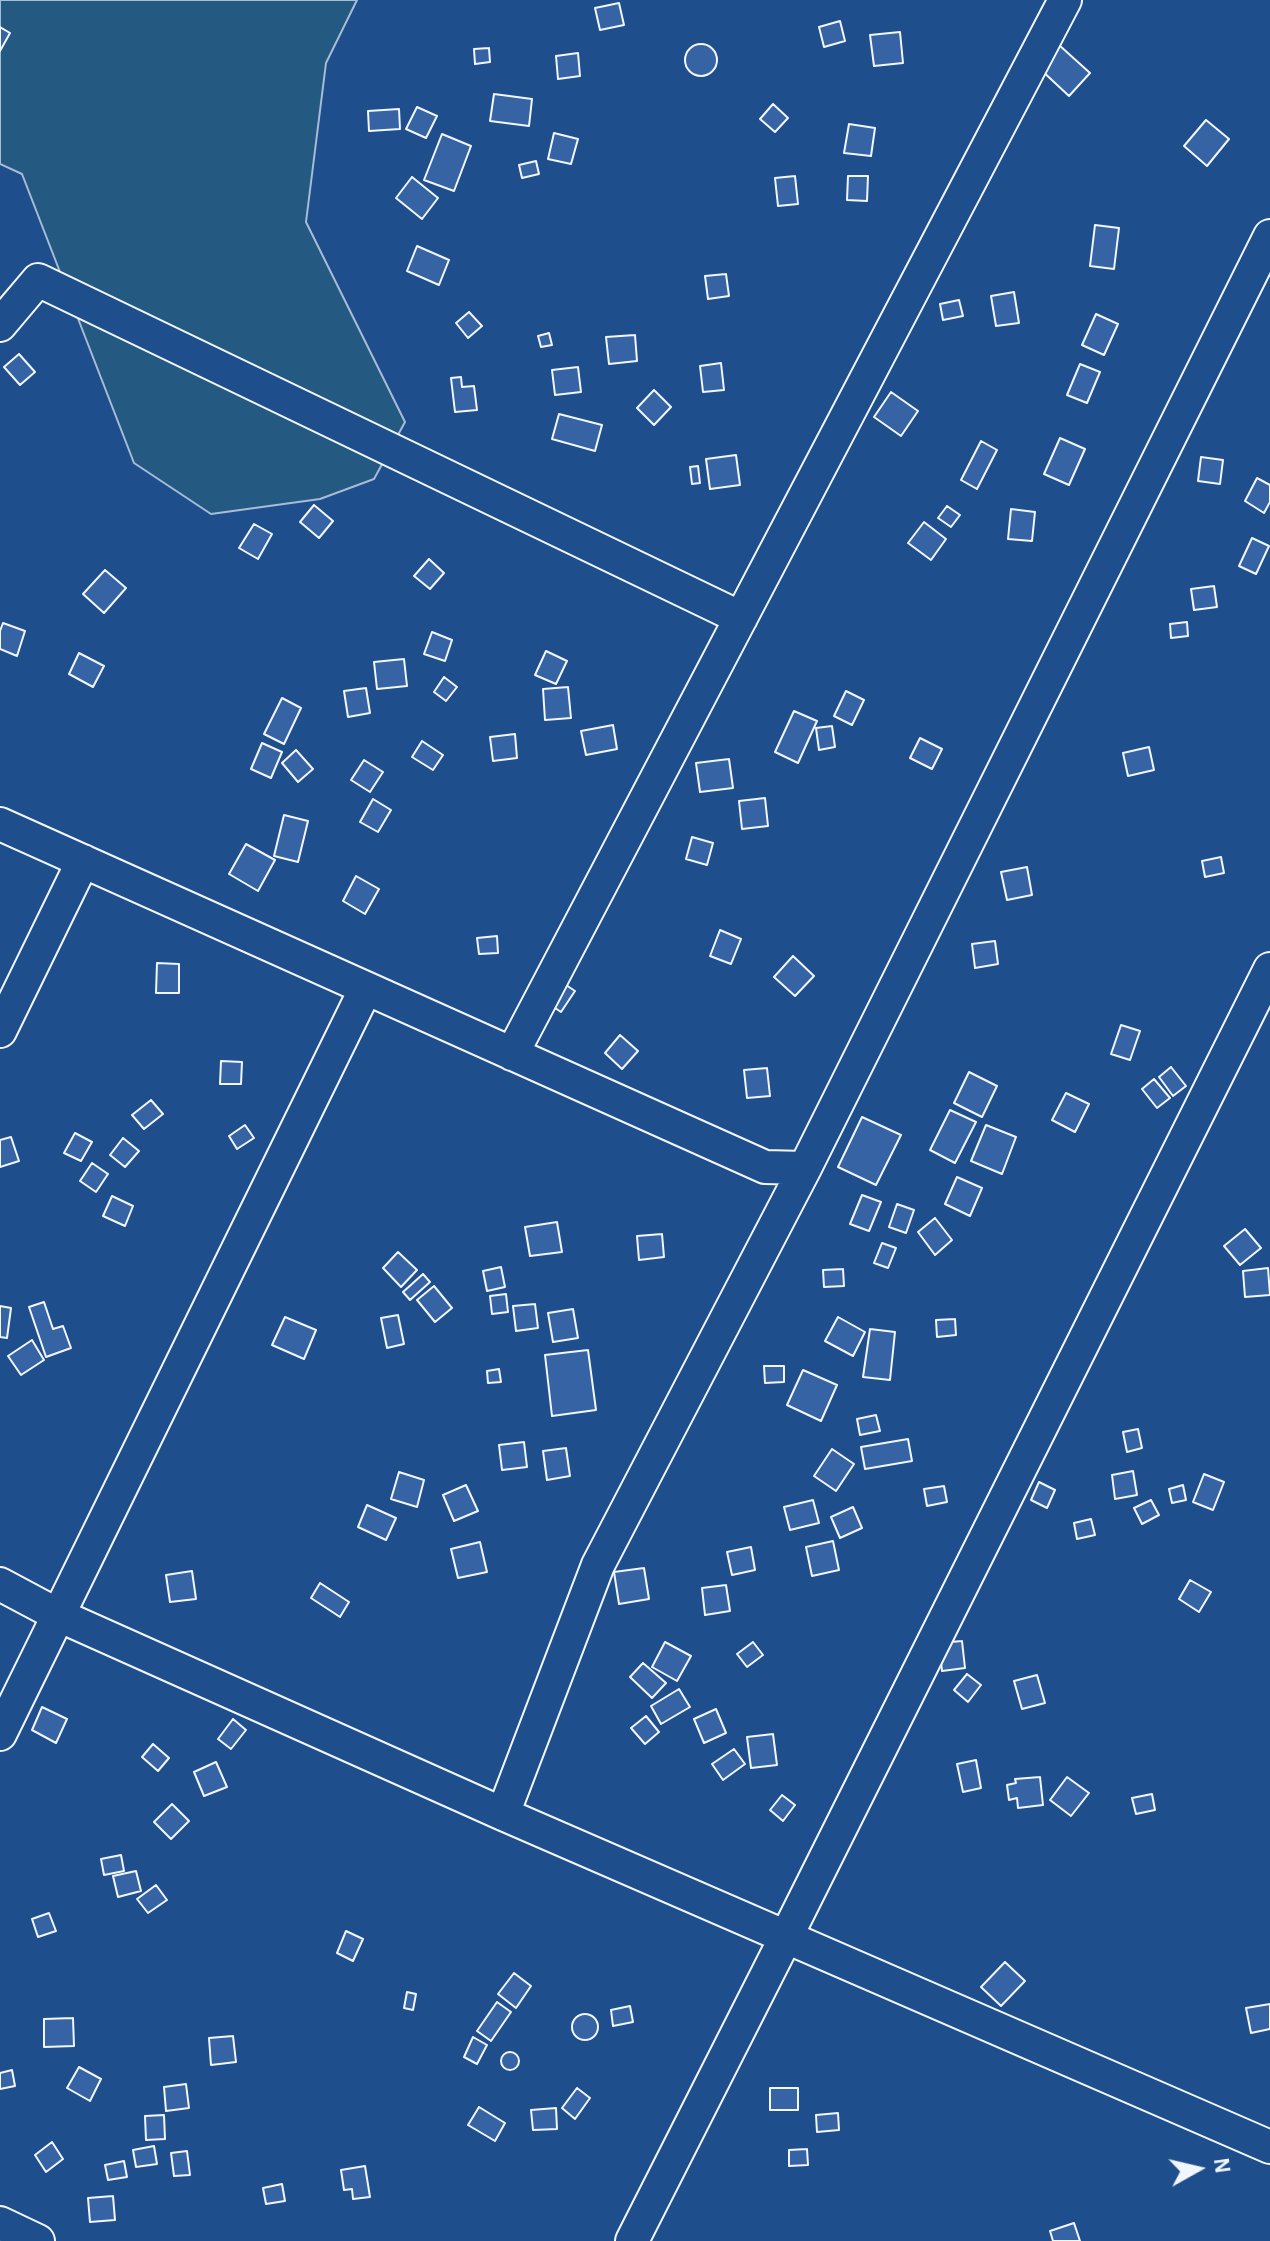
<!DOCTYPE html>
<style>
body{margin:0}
#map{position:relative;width:1270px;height:2241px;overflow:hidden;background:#1f4e8c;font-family:"Alegreya Sans",sans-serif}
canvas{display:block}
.north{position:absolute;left:1158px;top:2129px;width:80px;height:80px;-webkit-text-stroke:6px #1f4e8c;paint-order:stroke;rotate:82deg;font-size:22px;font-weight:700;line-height:32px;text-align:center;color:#f2f6ff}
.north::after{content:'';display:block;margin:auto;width:28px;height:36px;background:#f2f6ff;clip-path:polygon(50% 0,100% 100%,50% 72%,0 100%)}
</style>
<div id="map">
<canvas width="1270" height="2241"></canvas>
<div class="north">N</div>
</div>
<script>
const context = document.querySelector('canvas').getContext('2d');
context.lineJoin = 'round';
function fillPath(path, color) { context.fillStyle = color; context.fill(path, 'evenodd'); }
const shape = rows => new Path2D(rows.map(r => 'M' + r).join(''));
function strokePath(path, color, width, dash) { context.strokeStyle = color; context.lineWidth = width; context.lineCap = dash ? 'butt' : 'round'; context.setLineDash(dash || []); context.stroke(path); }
const green = shape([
 [0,0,357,0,326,63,306,222,405,422,374,479,320,499,211,514,134,463,22,174,0,164,0,0]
]);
fillPath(green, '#245a82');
strokePath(green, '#a8bbd7', 2);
const building = shape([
 [619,3,624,25,600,30,595,8,619,3],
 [840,21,845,41,824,47,819,27,840,21],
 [0,27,10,33,0,51,0,27],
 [900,32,903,63,874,66,870,35,900,32],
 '685 60a16 16 0 1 1 32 0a16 16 0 1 1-32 0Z',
 [1059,45,1090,73,1069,96,1039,68,1059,45],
 [489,48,490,62,475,64,474,49,489,48],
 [578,53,580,76,558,79,556,56,578,53],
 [494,94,532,99,529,126,490,121,494,94],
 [773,104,788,118,775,132,760,119,773,104],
 [417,107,437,116,426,138,406,129,417,107],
 [399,109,400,129,369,131,368,111,399,109],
 [1206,120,1229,139,1207,166,1184,146,1206,120],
 [849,124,875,128,871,156,844,153,849,124],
 [554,133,578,139,571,164,548,159,554,133],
 [442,134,471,146,454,191,424,180,442,134],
 [536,161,539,174,522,178,519,165,536,161],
 [795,176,798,204,778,206,775,178,795,176],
 [848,176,868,176,867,201,847,200,848,176],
 [412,177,438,198,422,219,396,198,412,177],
 [1095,225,1119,228,1114,269,1090,266,1095,225],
 [417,246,449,260,439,285,407,271,417,246],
 [726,274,729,296,708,299,705,276,726,274],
 [1014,292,1019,323,996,326,991,296,1014,292],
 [959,300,963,316,943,320,940,304,959,300],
 [469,312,482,326,468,338,456,323,469,312],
 [1096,314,1118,324,1104,355,1082,345,1096,314],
 [549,333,552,345,541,347,538,336,549,333],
 [635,335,637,361,609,364,606,337,635,335],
 [19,354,35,372,20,385,4,367,19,354],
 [721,363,724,390,703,392,700,366,721,363],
 [1080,364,1100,372,1087,403,1067,395,1080,364],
 [578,367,581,392,555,395,552,370,578,367],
 [461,377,462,387,474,386,477,410,455,412,451,378,461,377],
 [654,390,671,407,654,425,637,408,654,390],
 [891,392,918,411,901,436,874,417,891,392],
 [559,414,602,425,595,451,552,439,559,414],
 [1060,438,1085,449,1069,485,1044,474,1060,438],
 [981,441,997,450,977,489,961,480,981,441],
 [736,455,740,485,710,489,706,459,736,455],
 [1201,457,1223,460,1220,484,1198,481,1201,457],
 [698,466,700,483,692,484,690,467,698,466],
 [1257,478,1270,485,1270,502,1264,513,1245,501,1257,478],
 [314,505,333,521,319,538,300,522,314,505],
 [947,506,960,515,951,527,938,518,947,506],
 [1011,509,1035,512,1032,541,1008,539,1011,509],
 [924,522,946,539,931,560,908,543,924,522],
 [254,524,272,534,258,559,239,548,254,524],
 [1252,538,1269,546,1256,574,1239,566,1252,538],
 [429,559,444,573,430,589,414,576,429,559],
 [105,570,126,588,104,613,83,594,105,570],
 [1214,586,1217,607,1194,610,1191,589,1214,586],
 [1187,622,1188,636,1171,638,1170,624,1187,622],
 [3,623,25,631,17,656,0,649,0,631,3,623],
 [432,632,452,640,445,661,424,654,432,632],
 [546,651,567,661,556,684,535,675,546,651],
 [79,653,104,666,93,687,69,674,79,653],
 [404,659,407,686,377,689,374,662,404,659],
 [444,677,457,687,446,701,434,692,444,677],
 [568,687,571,718,545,720,543,689,568,687],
 [366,688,370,713,348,717,344,691,366,688],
 [846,691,864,700,852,725,834,716,846,691],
 [282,698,301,708,284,744,264,734,282,698],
 [794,711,817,721,798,763,775,752,794,711],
 [613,725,617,749,586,755,581,731,613,725],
 [832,726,835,747,819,750,816,728,832,726],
 [515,734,517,758,493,761,490,737,515,734],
 [920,738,942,749,932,769,910,758,920,738],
 [422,741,443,755,433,770,412,757,422,741],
 [262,743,282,752,271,778,251,769,262,743],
 [1149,747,1154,770,1128,776,1123,753,1149,747],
 [296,750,313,769,298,782,282,763,296,750],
 [729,759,733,788,700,792,696,763,729,759],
 [364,760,383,772,370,792,351,780,364,760],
 [765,798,768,826,742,829,739,801,765,798],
 [373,799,391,810,378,832,360,822,373,799],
 [284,815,308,821,298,862,274,856,284,815],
 [692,837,713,843,707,865,686,859,692,837],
 [246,844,275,860,258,891,229,874,246,844],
 [1221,857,1224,873,1205,877,1202,861,1221,857],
 [1027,867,1032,895,1007,900,1001,872,1027,867],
 [356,876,379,889,365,914,343,901,356,876],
 [720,930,741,939,731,964,710,956,720,930],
 [497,936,498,953,479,954,477,938,497,936],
 [995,941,998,964,975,968,972,944,995,941],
 [793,956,814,976,795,996,774,977,793,956],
 [157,963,179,964,179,993,156,993,157,963],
 [560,981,575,991,561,1012,546,1002,560,981],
 [1121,1025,1140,1031,1130,1060,1111,1054,1121,1025],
 [620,1035,638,1051,622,1069,605,1053,620,1035],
 [221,1061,242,1062,241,1084,220,1084,221,1061],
 [1171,1067,1186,1086,1173,1096,1159,1077,1171,1067],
 [767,1068,770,1096,747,1098,744,1070,767,1068],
 [969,1072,997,1086,982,1117,954,1103,969,1072],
 [1154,1079,1170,1098,1157,1108,1142,1089,1154,1079],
 [1066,1093,1089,1104,1075,1132,1052,1120,1066,1093],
 [151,1100,163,1114,144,1129,132,1115,151,1100],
 [950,1110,976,1122,955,1163,930,1150,950,1110],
 [862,1117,901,1135,876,1185,838,1167,862,1117],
 [245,1125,254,1138,237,1149,229,1136,245,1125],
 [986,1125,1016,1137,1002,1174,971,1161,986,1125],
 [75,1133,92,1142,81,1161,64,1153,75,1133],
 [11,1137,19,1161,0,1167,0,1140,11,1137],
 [123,1138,139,1151,125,1167,110,1155,123,1138],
 [92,1163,108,1174,96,1192,80,1181,92,1163],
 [957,1177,982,1188,970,1216,945,1204,957,1177],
 [862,1195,881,1202,869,1231,850,1224,862,1195],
 [112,1196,133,1206,125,1226,103,1216,112,1196],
 [897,1204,914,1210,906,1233,889,1227,897,1204],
 [935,1218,952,1240,935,1255,918,1232,935,1218],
 [557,1222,562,1252,530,1256,525,1227,557,1222],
 [1245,1229,1261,1248,1240,1265,1224,1246,1245,1229],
 [662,1234,664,1257,639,1260,637,1236,662,1234],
 [882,1243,896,1248,888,1268,874,1263,882,1243],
 [398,1252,417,1270,401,1287,383,1268,398,1252],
 [501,1267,505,1287,487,1291,483,1271,501,1267],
 [1268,1268,1270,1295,1245,1297,1243,1271,1268,1268],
 [843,1269,844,1286,824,1287,823,1270,843,1269],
 [423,1274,430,1282,410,1300,403,1292,423,1274],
 [434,1286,452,1308,435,1322,417,1300,434,1286],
 [506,1294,508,1312,492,1314,490,1296,506,1294],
 [44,1302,53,1329,63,1326,71,1348,46,1357,29,1307,44,1302],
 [535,1304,538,1328,516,1331,513,1306,535,1304],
 [0,1306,11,1308,7,1338,0,1337,0,1306],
 [573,1309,578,1338,553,1342,548,1313,573,1309],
 [398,1315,404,1344,387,1348,381,1318,398,1315],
 [285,1317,316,1330,304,1359,272,1345,285,1317],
 [838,1317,865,1332,853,1356,825,1341,838,1317],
 [955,1319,956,1335,937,1337,936,1320,955,1319],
 [870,1329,895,1332,890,1380,863,1377,870,1329],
 [32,1340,44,1360,21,1375,8,1356,32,1340],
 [588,1350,596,1410,552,1416,545,1355,588,1350],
 [764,1366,784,1366,784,1382,765,1383,764,1366],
 [499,1369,501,1382,488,1383,487,1371,499,1369],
 [803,1370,837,1385,821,1421,787,1405,803,1370],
 [876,1415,880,1431,860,1435,857,1419,876,1415],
 [1138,1429,1142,1448,1127,1452,1123,1432,1138,1429],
 [908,1439,912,1461,865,1469,861,1447,908,1439],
 [524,1442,527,1467,502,1470,499,1445,524,1442],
 [566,1448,570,1476,547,1480,543,1451,566,1448],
 [832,1449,854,1464,836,1491,814,1476,832,1449],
 [1133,1471,1137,1495,1115,1499,1112,1475,1133,1471],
 [399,1472,424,1480,417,1507,391,1499,399,1472],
 [1204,1474,1224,1482,1213,1510,1193,1502,1204,1474],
 [1039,1482,1055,1490,1047,1508,1031,1500,1039,1482],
 [466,1485,478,1511,454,1521,443,1495,466,1485],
 [1183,1485,1186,1500,1172,1503,1169,1489,1183,1485],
 [944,1486,947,1502,927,1506,924,1489,944,1486],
 [813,1500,819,1523,790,1530,784,1507,813,1500],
 [1151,1500,1159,1515,1142,1524,1134,1508,1151,1500],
 [367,1505,396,1518,386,1540,358,1527,367,1505],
 [853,1507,862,1528,840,1538,831,1517,853,1507],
 [1091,1519,1095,1535,1077,1539,1074,1523,1091,1519],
 [833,1541,839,1570,812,1576,806,1547,833,1541],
 [480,1542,487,1572,458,1578,451,1549,480,1542],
 [751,1547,755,1570,732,1575,727,1552,751,1547],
 [644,1568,649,1599,619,1604,614,1572,644,1568],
 [192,1571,196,1599,170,1602,166,1575,192,1571],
 [1190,1580,1211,1592,1199,1612,1179,1599,1190,1580],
 [320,1583,349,1602,340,1617,311,1598,320,1583],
 [726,1585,730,1611,705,1615,702,1588,726,1585],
 [962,1641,965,1668,942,1671,939,1643,962,1641],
 [665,1642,691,1656,677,1681,652,1667,665,1642],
 [753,1642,763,1655,747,1667,737,1654,753,1642],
 [643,1663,666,1683,652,1698,630,1677,643,1663],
 [967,1674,981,1685,968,1702,954,1690,967,1674],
 [1037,1675,1045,1703,1022,1709,1014,1681,1037,1675],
 [679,1689,690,1707,661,1724,651,1706,679,1689],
 [42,1707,67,1719,56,1743,32,1730,42,1707],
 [716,1709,726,1733,704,1743,694,1719,716,1709],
 [646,1716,659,1732,645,1744,631,1728,646,1716],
 [233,1719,246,1730,231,1749,218,1739,233,1719],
 [773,1734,777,1765,751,1768,747,1737,773,1734],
 [153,1744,169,1758,158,1771,142,1757,153,1744],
 [734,1749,745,1764,723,1780,712,1764,734,1749],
 [976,1760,981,1788,963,1792,957,1764,976,1760],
 [216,1762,227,1787,204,1796,194,1772,216,1762],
 [1040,1777,1043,1805,1018,1808,1017,1798,1009,1800,1007,1785,1016,1783,1015,1779,1040,1777],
 [1067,1777,1089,1793,1071,1816,1050,1800,1067,1777],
 [1152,1794,1155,1810,1136,1814,1132,1798,1152,1794],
 [782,1795,795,1805,783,1821,770,1810,782,1795],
 [172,1804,189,1821,171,1839,154,1822,172,1804],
 [121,1855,124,1871,104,1875,101,1859,121,1855],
 [136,1871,141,1891,118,1897,113,1876,136,1871],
 [156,1885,167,1900,148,1913,137,1899,156,1885],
 [49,1913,56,1931,38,1937,32,1919,49,1913],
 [346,1931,363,1939,353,1961,337,1953,346,1931],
 [1005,1962,1025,1981,1001,2006,981,1987,1005,1962],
 [514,1973,531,1986,516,2008,498,1994,514,1973],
 [407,1992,416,1994,413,2010,404,2008,407,1992],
 [497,2002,511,2012,491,2041,477,2031,497,2002],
 [1270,2004,1270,2029,1251,2033,1246,2008,1270,2004],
 [630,2006,633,2022,613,2026,611,2010,630,2006],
 '572 2027a13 13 0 1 1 26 0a13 13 0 1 1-26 0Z',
 [73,2018,74,2046,44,2047,44,2019,73,2018],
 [233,2036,236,2062,211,2065,209,2038,233,2036],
 [473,2037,487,2045,477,2064,464,2057,473,2037],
 '501 2061a9 9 0 1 1 18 0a9 9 0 1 1-18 0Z',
 [79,2067,101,2079,90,2101,67,2088,79,2067],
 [12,2070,15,2086,0,2089,0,2073,12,2070],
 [186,2084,189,2108,166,2111,164,2087,186,2084],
 [577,2088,590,2098,575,2119,562,2108,577,2088],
 [770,2088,798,2088,798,2110,770,2110,770,2088],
 [479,2107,505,2123,495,2141,468,2125,479,2107],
 [556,2108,557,2129,533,2130,531,2110,556,2108],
 [838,2113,839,2130,817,2132,816,2115,838,2113],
 [164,2115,165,2139,146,2140,145,2116,164,2115],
 [52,2142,63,2159,46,2172,35,2155,52,2142],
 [154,2146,157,2164,136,2167,133,2150,154,2146],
 [807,2149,808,2165,789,2166,789,2150,807,2149],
 [187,2151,190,2175,174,2176,171,2153,187,2151],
 [124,2161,127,2177,108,2180,105,2165,124,2161],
 [365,2166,370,2197,353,2199,352,2189,344,2190,341,2170,365,2166],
 [282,2184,285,2201,266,2204,263,2188,282,2184],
 [113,2196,115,2220,90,2222,88,2198,113,2196],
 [1074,2223,1080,2241,1053,2241,1050,2231,1074,2223]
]);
fillPath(building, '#3563a3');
strokePath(building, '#f2f6ff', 2);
const street = shape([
 [0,325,38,280,741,618],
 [0,824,765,1167,805,1168],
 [0,1031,83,861],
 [512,1054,1065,0],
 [0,1584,58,1615,503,1814,1270,2147],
 [0,1734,366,988],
 [503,1814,598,1565,805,1168,1270,236],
 [0,2223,38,2241],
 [632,2241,786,1937,1270,969]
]);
strokePath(street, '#f2f6ff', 36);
strokePath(street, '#1f4e8c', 32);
</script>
